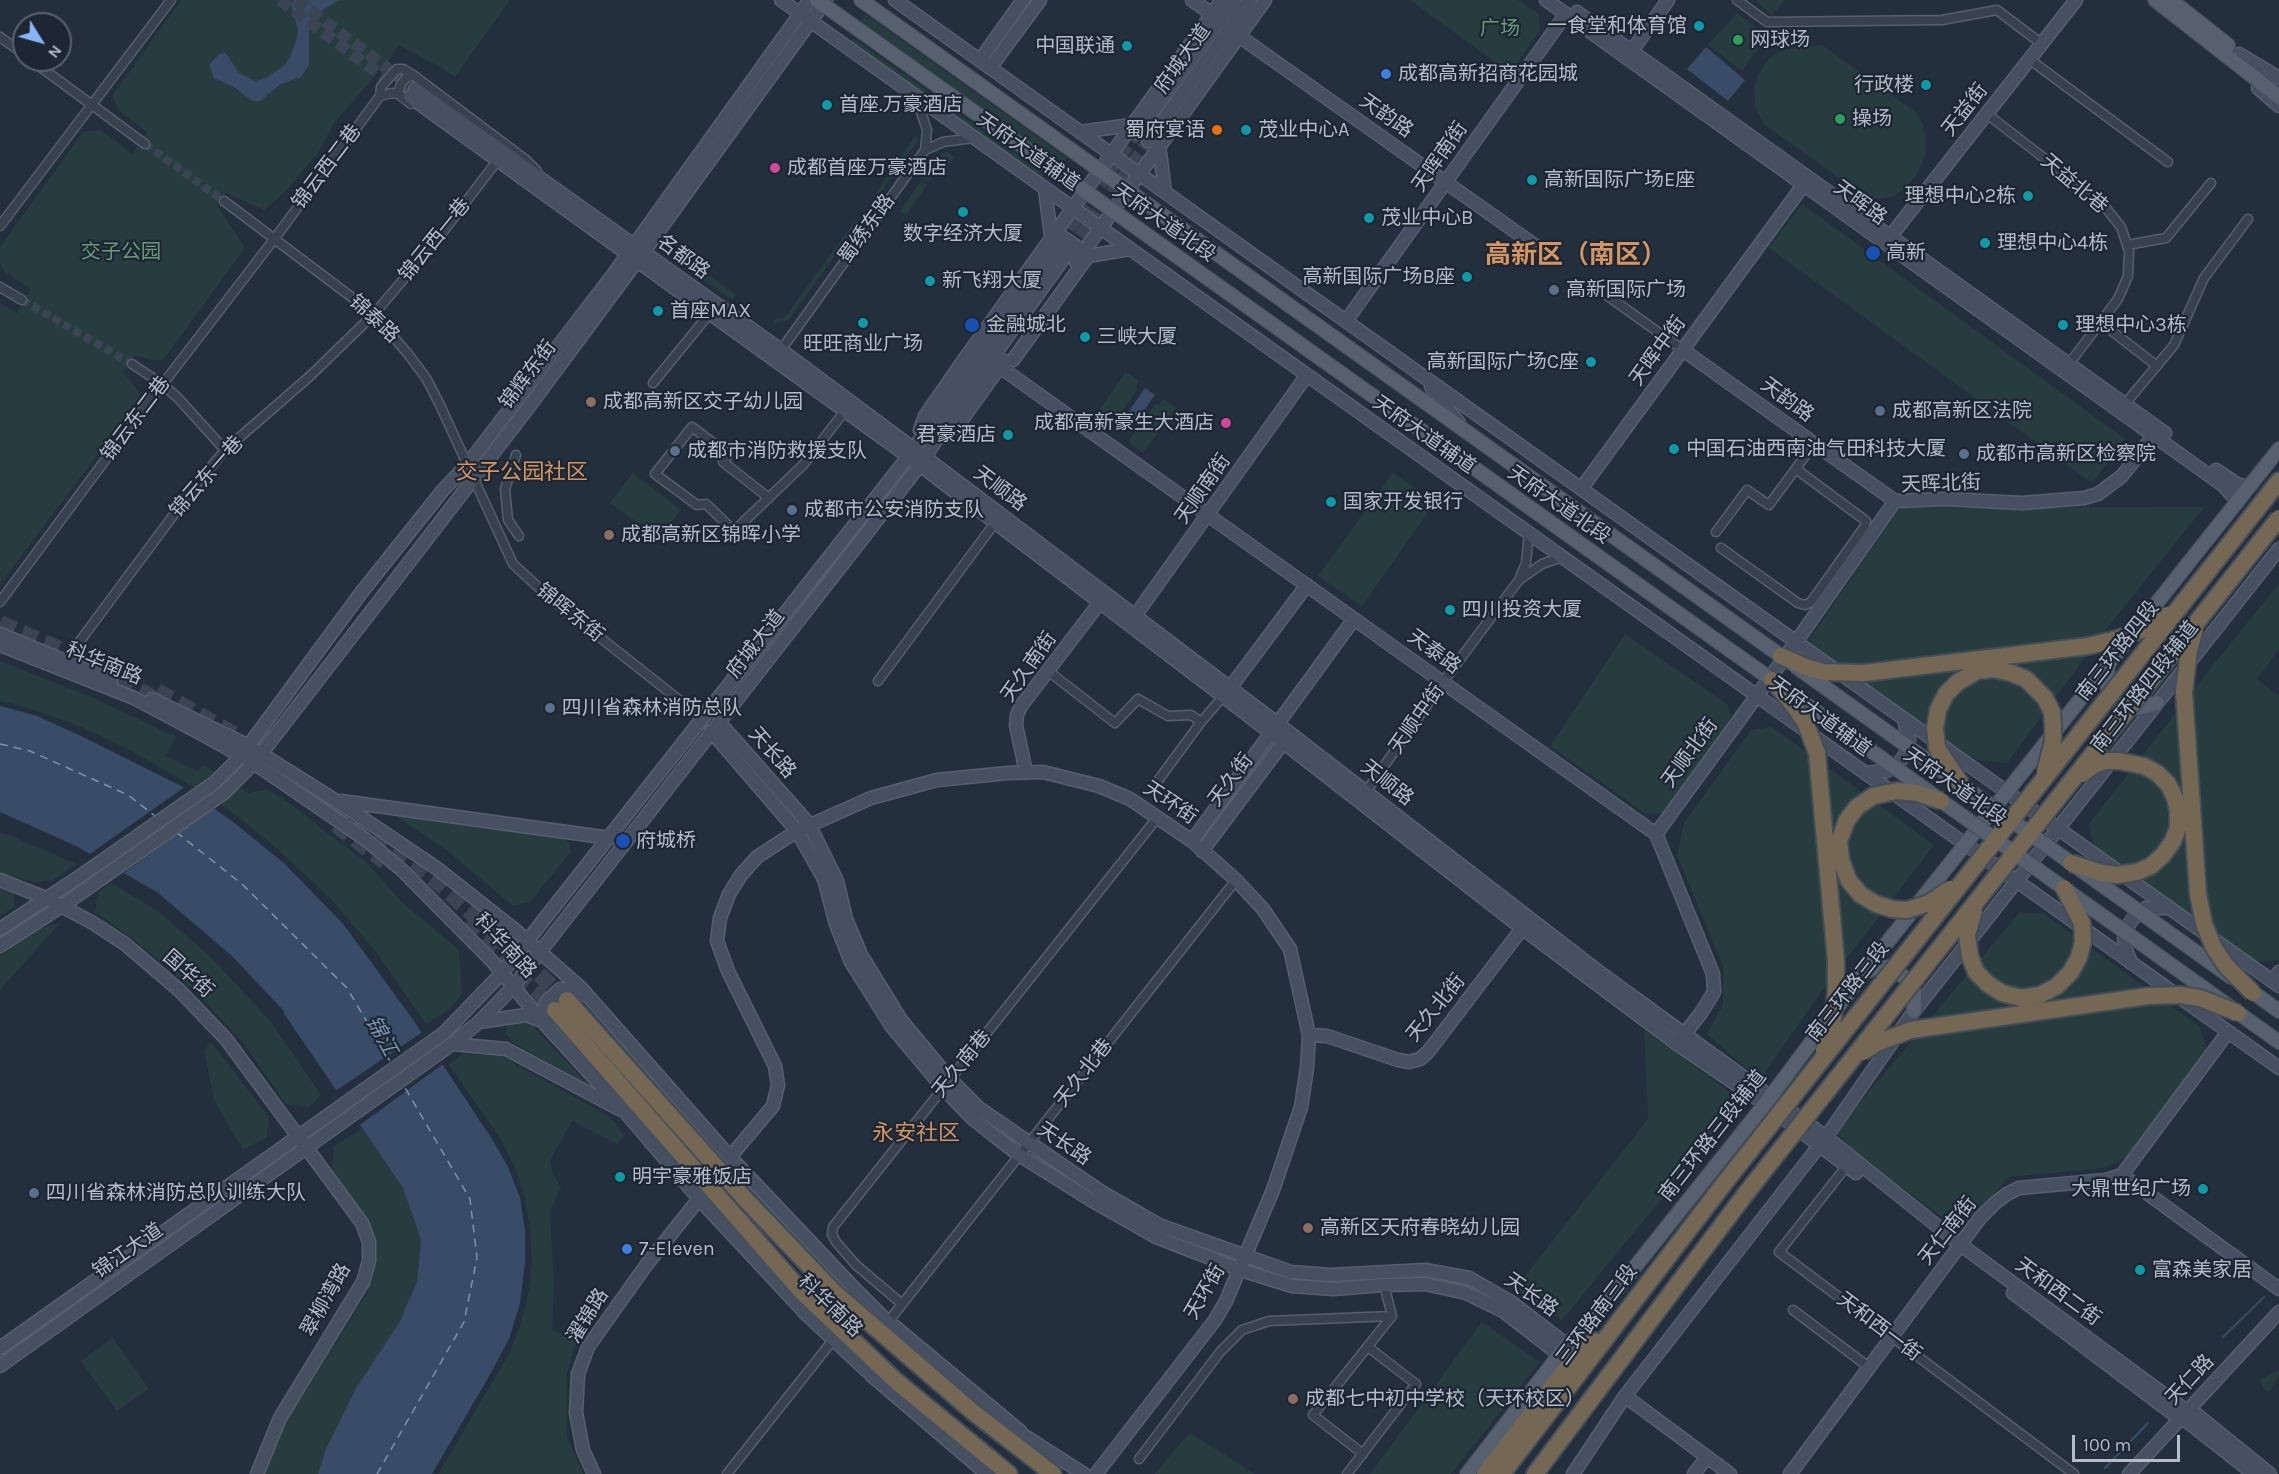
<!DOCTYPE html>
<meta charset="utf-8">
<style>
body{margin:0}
#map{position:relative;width:2279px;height:1474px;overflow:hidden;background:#242f3e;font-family:Karla,sans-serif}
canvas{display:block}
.north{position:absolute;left:12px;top:12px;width:60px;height:60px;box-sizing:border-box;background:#1d2633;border:2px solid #59626f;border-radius:50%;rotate:127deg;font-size:16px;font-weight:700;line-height:24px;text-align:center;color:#b4bcc9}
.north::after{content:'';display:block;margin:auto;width:21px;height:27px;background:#8ab4f8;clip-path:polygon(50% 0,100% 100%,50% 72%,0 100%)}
.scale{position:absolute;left:2072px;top:1435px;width:108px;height:27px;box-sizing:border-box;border:3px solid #b4bcc9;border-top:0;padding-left:8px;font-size:18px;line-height:21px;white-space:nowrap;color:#b4bcc9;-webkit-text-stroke:4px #1d2633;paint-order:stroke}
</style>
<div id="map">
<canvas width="2279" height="1474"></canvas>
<div class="north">N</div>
<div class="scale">100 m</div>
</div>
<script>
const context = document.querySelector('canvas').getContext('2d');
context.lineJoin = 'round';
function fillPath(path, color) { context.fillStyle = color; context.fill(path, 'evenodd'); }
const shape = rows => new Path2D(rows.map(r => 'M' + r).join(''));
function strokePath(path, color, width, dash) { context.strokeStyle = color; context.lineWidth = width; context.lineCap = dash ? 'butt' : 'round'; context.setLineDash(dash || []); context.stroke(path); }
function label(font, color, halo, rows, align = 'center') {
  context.font = font + ' Karla,"Noto Sans SC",sans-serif'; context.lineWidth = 4.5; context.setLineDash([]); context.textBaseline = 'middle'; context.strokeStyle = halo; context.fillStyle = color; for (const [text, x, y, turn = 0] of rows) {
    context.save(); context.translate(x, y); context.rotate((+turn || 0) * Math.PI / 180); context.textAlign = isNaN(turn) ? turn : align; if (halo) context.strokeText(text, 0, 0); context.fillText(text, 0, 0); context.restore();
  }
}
fillPath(shape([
 [181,0,510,0,455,77,440,67,398,45,390,59,334,123,317,154,286,191,264,210,226,193,217,205,245,248,163,360,153,360,135,355,123,372,142,396,0,584,0,303,17,313,31,289,4,271,0,262,0,247,83,132,101,130,132,154,147,132,118,110,112,96],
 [1410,0,1518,0,1539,14,1540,30,1510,73],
 [1755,0,1785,0,1772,15],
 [1737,13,1767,36,1742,71,1708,45],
 [865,14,1067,158,1062,165,860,21],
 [853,38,1045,175,1040,183,848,46],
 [1822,45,1916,112,1923,125,1926,142,1925,156,1916,176,1903,190,1892,197,1875,199,1859,192,1765,125,1756,110,1754,93,1757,76,1768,60,1780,51,1795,47],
 [916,135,918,140,876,199,873,197],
 [948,152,954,157,946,169,939,168,929,182,923,178,941,153],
 [921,181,927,185,906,215,900,211],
 [1802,204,2125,439,2092,483,1769,248],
 [855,221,858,223,789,320,774,324,773,320,786,316],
 [705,272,736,295,732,300,701,278],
 [1126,372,1139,381,1135,387,1138,389,1110,428,1094,417],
 [1163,399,1176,408,1143,453,1128,442,1156,403,1159,405],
 [633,473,681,510,659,538,610,503],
 [1393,473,1435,502,1362,606,1318,576],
 [2204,507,2100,637,2007,763,1977,760,1881,699,1809,640,1900,508],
 [2279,584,2279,649,2257,679,2279,696,2279,960,2255,962,2094,849,2089,824,2221,655],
 [1625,634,1728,705,1731,718,1663,813,1646,814,1550,746],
 [0,661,89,696,176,737,166,756,198,772,203,765,248,793,268,789,303,813,323,830,365,861,404,904,459,950,462,994,450,1009,426,1024,377,953,331,899,274,846,241,819,207,795,132,751,84,728,32,709,0,701],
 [1772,727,1934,845,1821,992,1764,1074,1754,1075,1707,1034,1723,1005,1723,966,1677,855,1684,823,1751,730],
 [388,811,565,838,570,845,570,853,530,902,513,906,448,851],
 [0,833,12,836,76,864,53,880,34,882,0,873],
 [111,883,158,911,212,958,271,1022,321,1095,308,1108,286,1104,244,1044,197,993,132,938,95,912,98,892],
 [0,888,14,894,14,907,0,916],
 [2020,912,2044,914,2199,1026,2208,1053,2126,1157,2103,1168,2009,1177,1968,1222,1951,1224,1853,1150,1835,1132],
 [60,923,0,990,0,956,38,929],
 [529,1022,590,1086,510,1041,511,1038,505,1034,508,1023],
 [1644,1030,1742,1101,1562,1320,1514,1290,1648,1119],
 [211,1042,269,1117,267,1137,243,1150,214,1100,204,1051],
 [462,1054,501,1056,610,1117,625,1136,617,1144,572,1121,550,1160,553,1174,561,1187,550,1211,554,1284,552,1331,578,1337,567,1373,567,1437,583,1474,438,1474,508,1356,520,1326,528,1295,532,1264,530,1231,525,1199,515,1168,500,1138,449,1065],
 [362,1129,403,1188,421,1240,417,1282,399,1323,356,1388,325,1451,318,1474,265,1474,281,1430,367,1294,376,1250,368,1221,332,1172,334,1146],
 [1482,1322,1540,1362,1451,1474,1370,1474],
 [113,1338,149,1389,117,1411,81,1361],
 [2279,1370,2279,1375,2270,1391,2264,1389,2259,1380],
 [1190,1433,1255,1474,1154,1474]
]), '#263c3f');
fillPath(shape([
 [293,0,339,0,313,16,309,26,309,65,301,77,279,85,260,101,253,101,232,86,214,78,209,65,218,55,225,52,239,73,255,81,266,78,285,65,290,57,297,38,298,30,291,5],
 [1706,47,1745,80,1728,101,1687,69],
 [1145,388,1155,395,1137,420,1127,414],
 [0,706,37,716,81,736,185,788,232,821,285,864,344,925,414,1021,495,1144,508,1167,520,1198,525,1230,525,1263,520,1303,509,1339,488,1378,432,1474,318,1474,325,1451,356,1388,399,1323,417,1282,421,1240,403,1188,283,1012,285,1012,232,956,157,892,76,846,0,812]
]), '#394c67');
fillPath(shape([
 [186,786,216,806,121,875,87,856],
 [424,1031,446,1062,357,1127,334,1092]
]), '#242f3e');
strokePath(shape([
 [2223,1337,2264,1297],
 [2105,1468,2148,1423]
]), '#394c67', 2);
strokePath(shape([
 [0,744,30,751,128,795,155,816],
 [176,832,242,884,347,988,391,1063],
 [377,1474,464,1322,477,1258,470,1199,404,1086]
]), '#7c92b1', 1.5, [8, 6]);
strokePath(shape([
 [145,144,224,201],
 [22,300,132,364]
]), '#3a4453', 8, [8, 4]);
strokePath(shape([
 [280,0,410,97],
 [296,0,415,89],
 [1059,244,1137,133],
 [1069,251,1148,141]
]), '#3a4453', 12, [12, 6]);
strokePath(shape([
 [0,623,108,670],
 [96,670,127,683,167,706],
 [157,691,239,737],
 [336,806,436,881,567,1000],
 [336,825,385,862],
 [463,926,555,1010]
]), '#3a4453', 16, [16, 8]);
const street = shape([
 [1737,0,1767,22,1942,20,1997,10,2042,44],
 [0,37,24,54],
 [2029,59,2168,162],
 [31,60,145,144],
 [398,94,401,84,406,78,413,75],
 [380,96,392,93,398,94,411,104],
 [916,97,927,130,925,150],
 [1987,114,2101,202,2121,227,2129,251,2128,276,2118,299,2069,364],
 [224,201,374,314,408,354,426,378,439,403,513,564,550,598,702,718],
 [0,226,171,0],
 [2127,245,2166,238,2211,183],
 [0,287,22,300],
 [1598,289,1683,350],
 [2100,322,2157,366],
 [781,350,925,150,943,142,973,138],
 [132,364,162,384,178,398,225,450],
 [653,383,710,313],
 [2125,404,2174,345,2204,278,2248,219],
 [516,455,505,489,508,520,519,536],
 [769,498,723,462,729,455,692,427,655,474,697,505,706,504,734,531,804,464,847,408],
 [1716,532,1747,490,1769,505,1814,444],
 [1529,533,1526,563,1519,580,1542,564,1562,557],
 [1721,548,1798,603,1805,605,1811,602,1865,526,1866,521,1796,469],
 [0,602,126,432,275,238,380,96,381,87,397,69,403,69,413,75,526,160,537,171],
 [67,662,74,649,198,482,225,450,309,377,374,314,436,241,494,165],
 [1048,671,1115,723,1138,699,1168,716,1191,715,1201,722],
 [878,681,997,520],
 [1154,786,1201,722,1226,693],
 [1363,796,1443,682,1519,580],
 [1849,1163,1779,1252,2074,1474],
 [902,1304,856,1265,836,1242,832,1234,833,1227,1157,818],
 [1793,1310,1870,1368],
 [888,1322,1236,880],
 [1363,1454,1313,1415,1392,1316,1384,1285],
 [1139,1459,1220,1352,1242,1330,1269,1321,1392,1316],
 [727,1474,833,1340],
 [1347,1474,1416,1384,1368,1347]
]);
const secondary = shape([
 [781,0,2279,1068],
 [895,0,2279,986],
 [1192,0,1212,14],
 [1546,0,2224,486,2238,502],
 [1577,12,2165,433],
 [1239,36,1540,249],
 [2239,54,2279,78],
 [1629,55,1668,0],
 [980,60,1023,0],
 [990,68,1040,0],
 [2258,88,2279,106],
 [415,89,781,350,926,458,1278,724,1595,969,1826,1137,1961,1245,2188,1412,2196,1414,2270,1474],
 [410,97,920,465,1283,742,1522,928,1677,1044,1765,1104,1856,1173],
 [1080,132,1131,125,1131,128],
 [1137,133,1235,0],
 [1148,141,1250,0],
 [1157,145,1159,145,1165,192],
 [1045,189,1051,236,1061,236,1077,247,1078,255],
 [1886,242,2076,0],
 [1130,249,1088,256,1013,360,1000,367,1656,834,1713,974,1714,992,1701,1013,1679,1041],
 [1076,262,1265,0],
 [1346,321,1566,14],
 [1683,350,1895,501],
 [1431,387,1459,423],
 [920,430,925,416,961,364,1222,0],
 [945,437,961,421,1004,361],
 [2216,470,2237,484,2245,486,2252,484],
 [1581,489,1807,180],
 [1895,501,1946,499,2022,503,2084,498,2098,494,2122,476,2158,430],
 [1130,623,1307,375],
 [0,634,111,680],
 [0,645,134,698,196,731,254,763,365,839,402,870,492,961,542,1021,626,1113,699,1199,806,1314,866,1370,890,1379],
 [1230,688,1307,585],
 [152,699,249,746,349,809,435,867,515,930,581,988,730,1157,853,1287,888,1322,902,1347],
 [719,722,809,824,837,881,846,919,861,955,901,1020,950,1079,980,1109,1100,1191,1159,1225,1291,1272,1330,1275,1425,1270,1469,1278,1511,1302,1567,1345],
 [711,731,797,831,824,879,836,924,851,962,892,1027,943,1088,972,1118,1019,1155,1091,1200,1156,1237,1241,1270,1292,1286,1333,1289,1384,1285,1425,1284,1466,1293,1503,1311,1560,1355],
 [1026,772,1016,725,1017,715,1021,706,1104,597],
 [1865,773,1887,771,1898,764,1905,755,1909,740,1904,719],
 [341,801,610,838],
 [1656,834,1796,642,1895,501],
 [1192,841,1354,619],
 [1202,851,1288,736],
 [0,880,46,898,93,923,125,944,179,990,226,1039,362,1223,369,1242,369,1261,363,1282,280,1418,257,1474],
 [0,929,79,877,214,783,241,756,361,593,443,490,467,465,612,276,810,0],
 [0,946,62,906,225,792,254,763,525,412,637,261,826,0],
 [2131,963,2125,947,2124,937,2129,924,2136,915,2146,908,2168,908],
 [2272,981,2279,972],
 [479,1022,526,1015,542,1021],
 [547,1024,542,1013,547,1001,560,989,572,990,582,995],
 [1309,1035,1327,1036,1398,1060,1409,1062,1420,1059,1428,1052,1527,922],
 [452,1044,506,1049,619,1109],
 [730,1157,773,1106,778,1085,775,1066,728,971,717,941,720,918,729,894,741,875,757,857,797,831,871,798,937,780,1008,773,1043,772,1099,786,1130,799,1192,841,1236,880,1263,909,1290,949,1309,1035,1307,1068,1301,1107,1273,1190,1226,1301,1215,1320,1096,1474],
 [2122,1175,2279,1289],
 [2013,1293,2180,1419,2188,1422,2254,1474],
 [894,1326,1020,1431],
 [0,1348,444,1033,502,973,908,457,1059,244],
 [0,1366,452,1044,479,1022,514,986,540,952,920,465,962,400,1069,251],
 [871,1375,987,1474],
 [1625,1396,1730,1474],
 [1014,1429,1084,1474],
 [594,1474,583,1450,576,1413,578,1374,588,1347,647,1264,699,1199],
 [1573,1474,1625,1396,1826,1137,1914,1011,2279,549],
 [1694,1474,1707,1457],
 [1790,1474,1980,1218,1995,1203,2007,1194,2019,1188,2106,1180,2122,1175,2228,1032],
 [2129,1474,2279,1312]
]);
const primary = shape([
 [817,0,1609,564],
 [861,0,1781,656],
 [2155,0,2279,97],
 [2171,0,2228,45],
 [2108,666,2106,680,2108,689,2114,700,2121,706,2133,709,2157,703],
 [1786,690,1856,740],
 [2158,925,2231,977],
 [2142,944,2279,1042],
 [1864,973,1874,968,1887,967,1900,974,1908,980,1914,991,1914,1011],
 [2247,988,2279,1011],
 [1467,1474,1567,1345,1607,1302,1765,1104,1863,973,2279,449]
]);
const highway = shape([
 [2265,499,2279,481],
 [567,1000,746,1200,835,1293,973,1412,1053,1474],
 [555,1010,802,1292,896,1381,1009,1474],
 [1485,1474,1573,1360,1594,1341],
 [1502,1474,1726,1181],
 [1535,1474,1744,1196]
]);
strokePath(street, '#565f6c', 11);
strokePath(secondary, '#565f6c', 15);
strokePath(primary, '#414a57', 16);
strokePath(highway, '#434c59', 20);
strokePath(street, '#38414e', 8);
strokePath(secondary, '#465061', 12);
strokePath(primary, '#56606e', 14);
strokePath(highway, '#746855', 16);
const primaryBridge = shape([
 [1609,564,1772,680],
 [1795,666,2158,925],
 [1856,740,2142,944]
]);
const highwayBridge = shape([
 [2195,629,2189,651,2184,692,2198,894,2204,924,2214,948,2226,966,2253,993],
 [1781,656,1806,667,1823,672,1864,673,2088,646,2117,639,2149,627,2167,615],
 [1772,680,1791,702,1805,722,1817,753,1836,961,1836,993,1831,1034,1824,1050],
 [1961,784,1937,748,1935,728,1938,710,1946,694,1958,682,1977,671,1994,669,2011,673,2026,679,2045,698,2052,712,2053,724,2053,741,2045,772],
 [1941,801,1917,793,1897,791,1873,796,1857,807,1847,820,1839,841,1841,860,1849,881,1861,895,1876,904,1892,909,1907,910,1929,903,1950,889],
 [2071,863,2102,873,2117,875,2137,872,2151,866,2163,855,2173,841,2178,827,2178,811,2175,798,2168,784,2157,773,2144,766,2119,761,2105,761,2094,765,2082,774],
 [1974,910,1967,935,1970,957,1976,972,1988,984,2002,993,2021,998,2040,995,2057,986,2071,972,2079,957,2083,942,2082,923,2064,888],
 [1863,1052,1877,1043,1911,1030,2148,996,2180,995,2200,998,2238,1013],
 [1726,1181,2265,499],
 [1744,1196,2279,518]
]);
strokePath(primaryBridge, '#414a57', 16, []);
strokePath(highwayBridge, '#434c59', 20, []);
strokePath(primaryBridge, '#56606e', 14);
strokePath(highwayBridge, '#746855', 16);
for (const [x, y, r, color] of [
 [1699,26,6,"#0f9aa8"],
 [1738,40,6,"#2e9e5b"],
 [1127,46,6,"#0f9aa8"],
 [1386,74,6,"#3f7fe0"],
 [1926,85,6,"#0f9aa8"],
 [827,105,6,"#0f9aa8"],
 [1840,119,6,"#2e9e5b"],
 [1217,130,6,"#e8710a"],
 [1246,130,6,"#0f9aa8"],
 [775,168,6,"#d1479c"],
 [1532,180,6,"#0f9aa8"],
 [2028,196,6,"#0f9aa8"],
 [963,212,6,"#0f9aa8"],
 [1369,218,6,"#0f9aa8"],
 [1985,243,6,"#0f9aa8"],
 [1873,253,8,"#1a4fb4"],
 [1467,277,6,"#0f9aa8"],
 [930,281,6,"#0f9aa8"],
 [1554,290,6,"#5c6f8a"],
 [658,311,6,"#0f9aa8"],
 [863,323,6,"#0f9aa8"],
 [972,325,8,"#1a4fb4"],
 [2063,325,6,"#0f9aa8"],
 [1085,337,6,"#0f9aa8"],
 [1591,362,6,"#0f9aa8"],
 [591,402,6,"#8d6e63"],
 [1880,411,6,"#5c6f8a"],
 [1226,423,6,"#d1479c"],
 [1008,435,6,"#0f9aa8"],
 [1674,449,6,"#0f9aa8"],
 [675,451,6,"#5c6f8a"],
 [1964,454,6,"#5c6f8a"],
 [1331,502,6,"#0f9aa8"],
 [792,510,6,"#5c6f8a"],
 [609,535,6,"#8d6e63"],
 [1450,610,6,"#0f9aa8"],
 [550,708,6,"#5c6f8a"],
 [623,841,8,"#1a4fb4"],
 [620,1177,6,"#0f9aa8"],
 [2203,1189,6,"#0f9aa8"],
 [34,1193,6,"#5c6f8a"],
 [1308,1228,6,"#8d6e63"],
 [627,1249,6,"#3f7fe0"],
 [2140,1270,6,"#0f9aa8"],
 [1293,1399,6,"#8d6e63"]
]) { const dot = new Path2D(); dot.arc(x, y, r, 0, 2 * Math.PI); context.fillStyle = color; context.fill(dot); strokePath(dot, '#1d2633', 2); }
label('20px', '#b4bcc9', '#1d2633', [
 ["一食堂和体育馆",1687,26,"right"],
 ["网球场",1750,40],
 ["中国联通",1115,46,"right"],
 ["成都高新招商花园城",1398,74],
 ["行政楼",1914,85,"right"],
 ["首座.万豪酒店",839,105],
 ["操场",1852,119],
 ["蜀府宴语",1205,130,"right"],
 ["茂业中心A",1258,130],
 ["成都首座万豪酒店",787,168],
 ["高新国际广场E座",1544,180],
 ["理想中心2栋",2016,196,"right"],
 ["茂业中心B",1381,218],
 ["数字经济大厦",963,234,"center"],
 ["理想中心4栋",1997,243],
 ["高新",1886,253],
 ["高新国际广场B座",1455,277,"right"],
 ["新飞翔大厦",942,281],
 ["高新国际广场",1566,290],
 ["首座MAX",670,311],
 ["金融城北",986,325],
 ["理想中心3栋",2075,325],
 ["三峡大厦",1097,337],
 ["旺旺商业广场",863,344,"center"],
 ["高新国际广场C座",1579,362,"right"],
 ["成都高新区交子幼儿园",603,402],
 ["成都高新区法院",1892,411],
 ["成都高新豪生大酒店",1214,423,"right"],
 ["君豪酒店",996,435,"right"],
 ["中国石油西南油气田科技大厦",1686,449],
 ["成都市消防救援支队",687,451],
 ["成都市高新区检察院",1976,454],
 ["国家开发银行",1343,502],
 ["成都市公安消防支队",804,510],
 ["成都高新区锦晖小学",621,535],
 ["四川投资大厦",1462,610],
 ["四川省森林消防总队",562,708],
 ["府城桥",636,841],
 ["明宇豪雅饭店",632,1177],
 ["大鼎世纪广场",2191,1189,"right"],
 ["四川省森林消防总队训练大队",46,1193],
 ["高新区天府春晓幼儿园",1320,1228],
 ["7-Eleven",639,1249],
 ["富森美家居",2152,1270],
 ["成都七中初中学校（天环校区）",1305,1399]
], 'left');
label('20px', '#6b9a76', '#1d2633', [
 ["广场",1500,29],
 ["交子公园",121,252]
]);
label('20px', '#b4bcc9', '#1d2633', [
 ["府城大道",1183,59,-54],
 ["天益街",1965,110,-52],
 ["天韵路",1386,116,35],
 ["天府大道辅道",1028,152,35],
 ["天晖南街",1440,157,-55],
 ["锦云西二巷",327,167,-53],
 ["天益北巷",2074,184,40],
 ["天晖路",1860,203,36],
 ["天府大道北段",1164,223,35],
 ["蜀绣东路",867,229,-54],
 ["锦云西一巷",435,240,-51],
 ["名都路",683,257,36],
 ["锦泰路",374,319,43],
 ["天晖中街",1658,351,-54],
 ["锦辉东街",528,375,-53],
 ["天韵路",1787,400,36],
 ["锦云东二巷",136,419,-53],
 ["天府大道辅道",1424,435,35],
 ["锦云东一巷",207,477,-49],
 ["天晖北街",1941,484,-2],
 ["天顺路",1000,489,37],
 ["天顺南街",1203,489,-55],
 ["天府大道北段",1559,505,35],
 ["锦晖东街",570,613,39],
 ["府城大道",756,644,-52],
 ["南三环路四段",2118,651,-52],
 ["天泰路",1434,652,36],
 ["科华南路",104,664,22],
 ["天久南街",1029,667,-55],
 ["南三环路四段辅道",2145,687,-52],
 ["天府大道辅道",1820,717,36],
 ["天顺中街",1417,719,-55],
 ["天长路",772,753,49],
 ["天顺北街",1690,753,-54],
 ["天久街",1231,780,-53],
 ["天顺路",1387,783,38],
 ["天府大道北段",1955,787,35],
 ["天环街",1170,803,34],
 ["科华南路",505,946,47],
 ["国华街",188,974,42],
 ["南三环路三段",1848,992,-52],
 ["天久北街",1436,1008,-51],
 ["天久南巷",962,1064,-51],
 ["天久北巷",1084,1073,-52],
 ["南三环路三段辅道",1713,1136,-52],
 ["天长路",1064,1144,34],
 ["天仁南街",1948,1231,-52],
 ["锦江大道",128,1251,-35],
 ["天环街",1205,1292,-60],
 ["天和西二街",2058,1292,36],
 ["天长路",1531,1295,35],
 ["翠柳湾路",326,1300,-61],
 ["科华南路",830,1306,44],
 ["三环路南三段",1597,1315,-53],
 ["濯锦路",588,1316,-58],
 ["天和西一街",1879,1327,37],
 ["天仁路",2190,1380,-47]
]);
label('italic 21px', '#7c92b1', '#1d2633', [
 ["锦江",381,1036,61]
]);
label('22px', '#d59563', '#1d2633', [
 ["交子公园社区",522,473],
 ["永安社区",916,1134]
]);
label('bold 26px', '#d59563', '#1d2633', [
 ["高新区（南区）",1576,256]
]);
</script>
